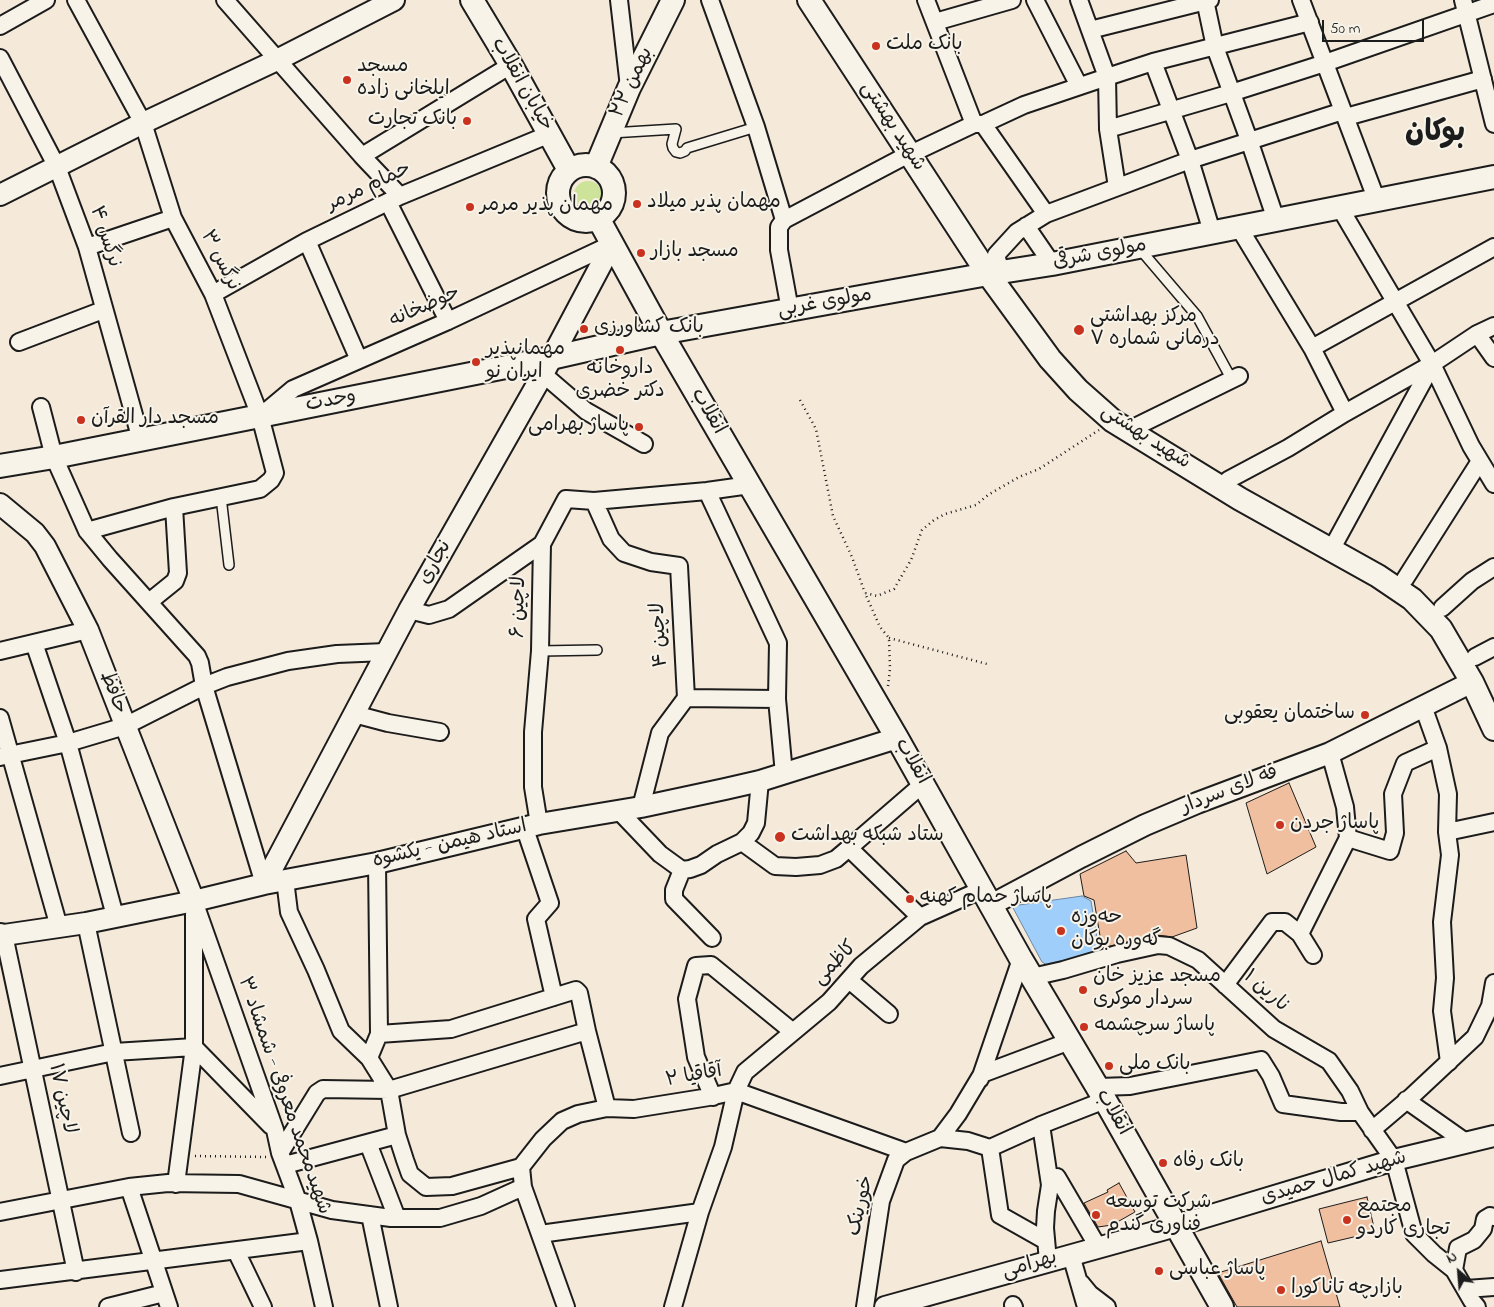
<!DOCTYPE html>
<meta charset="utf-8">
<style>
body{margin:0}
#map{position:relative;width:1494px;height:1307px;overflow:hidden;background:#f5e9d9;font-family:"Indie Flower",sans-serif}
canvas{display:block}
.north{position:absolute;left:1434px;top:1247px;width:50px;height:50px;-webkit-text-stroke:4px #f7f3e8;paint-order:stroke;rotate:333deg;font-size:14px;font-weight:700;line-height:20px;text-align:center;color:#1c1c1c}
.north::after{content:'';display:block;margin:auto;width:18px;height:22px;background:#1c1c1c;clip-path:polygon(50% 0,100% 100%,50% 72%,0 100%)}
.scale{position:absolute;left:1322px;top:20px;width:102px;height:22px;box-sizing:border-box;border:2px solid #1c1c1c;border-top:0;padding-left:6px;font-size:15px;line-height:18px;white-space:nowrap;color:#1c1c1c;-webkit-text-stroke:4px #f7f3e8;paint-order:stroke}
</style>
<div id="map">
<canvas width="1494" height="1307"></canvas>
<div class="north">N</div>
<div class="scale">50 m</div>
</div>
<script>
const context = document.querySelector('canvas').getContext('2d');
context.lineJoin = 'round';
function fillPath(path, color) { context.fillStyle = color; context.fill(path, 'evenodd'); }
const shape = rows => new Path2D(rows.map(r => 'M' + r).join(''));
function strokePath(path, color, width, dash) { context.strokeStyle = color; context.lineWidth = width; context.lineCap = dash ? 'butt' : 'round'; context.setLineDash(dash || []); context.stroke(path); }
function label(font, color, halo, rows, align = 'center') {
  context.font = font + ' "Indie Flower","Playpen Sans Arabic",sans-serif'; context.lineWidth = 4; context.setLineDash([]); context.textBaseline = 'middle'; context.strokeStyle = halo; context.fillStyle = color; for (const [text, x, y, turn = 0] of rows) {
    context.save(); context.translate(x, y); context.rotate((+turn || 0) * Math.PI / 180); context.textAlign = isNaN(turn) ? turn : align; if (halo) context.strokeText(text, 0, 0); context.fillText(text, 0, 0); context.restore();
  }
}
fillPath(shape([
 '574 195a14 14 0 1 1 28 0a14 14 0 1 1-28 0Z'
]), '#cde399');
const water = shape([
 [1082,896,1091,901,1100,956,1052,966,1047,965,1042,962,1012,906,1082,896]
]);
fillPath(water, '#a0cefb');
strokePath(water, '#6b87a2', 1);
const building = shape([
 [1289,783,1316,847,1267,874,1246,803,1289,783],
 [1126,851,1136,863,1186,855,1197,928,1172,937,1156,935,1102,948,1094,900,1084,896,1080,874,1126,851],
 [1119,1183,1135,1212,1112,1225,1098,1227,1084,1203,1108,1192,1107,1190,1119,1183],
 [1367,1197,1375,1232,1328,1243,1319,1209,1367,1197],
 [1321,1241,1340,1307,1237,1307,1218,1273,1321,1241]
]);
fillPath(building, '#efbf9f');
strokePath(building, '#1c1c1c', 1);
const service = shape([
 [611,133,676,129,672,144,673,148,676,152,680,153,685,151,687,148,756,127],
 [1139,248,1197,316,1232,380],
 [221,497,229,565],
 [540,651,597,650]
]);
const minor = shape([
 [76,0,143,123,173,218,213,294,260,416,275,473,271,480,260,489,174,507,87,531],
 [225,0,362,156,400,196],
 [619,0,629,87],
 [710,0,756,127,784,220,779,227,779,250,790,310],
 [926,0,974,124],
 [1035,0,1079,86],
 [1079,0,1107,77,1108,129,1117,187],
 [1205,0,1215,47,1249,140,1276,220],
 [1301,0,1377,201],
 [1463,0,1494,124],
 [935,22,1012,0],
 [0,26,46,0],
 [1090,30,1210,0],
 [0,58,57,167,87,247,141,440],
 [1153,62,1190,160,1212,232],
 [1346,117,1483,79],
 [983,124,1046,214],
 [1108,129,1231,93,1325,63,1494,4],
 [919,150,974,124,983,124,1024,105,1107,77,1153,62,1310,22],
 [362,156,511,65],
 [388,202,448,321],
 [1340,208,1432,364,1471,446,1494,484],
 [784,220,909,154],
 [1026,226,1052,264],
 [1238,226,1312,348,1345,413],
 [307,241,359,360],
 [87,247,173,218],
 [1001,272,996,255,1017,232,1046,214,1190,160,1343,111],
 [213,294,307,241,400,196,550,134],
 [1477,334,1494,358],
 [19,342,103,310],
 [1312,348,1494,247],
 [543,374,586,411,644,444],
 [41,407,54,457,87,531,110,559,197,656,200,663,204,686,264,884],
 [262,415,293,389,448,321,612,244],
 [1137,426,1239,376],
 [1228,480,1288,448,1345,413,1432,364,1477,334,1494,326],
 [707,491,778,643,777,699,784,774],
 [594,501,611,539,624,553,651,562,679,566,686,698,660,733,641,807],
 [1336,541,1432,365],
 [542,544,566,499,594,501,707,491,750,485],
 [1405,579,1480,461],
 [149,602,175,581,178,573,174,507],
 [1442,608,1472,581,1494,567],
 [409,610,429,615,449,609,542,544,540,651,533,732,533,787,539,824],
 [34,643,68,743,115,916],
 [0,651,88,630],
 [1475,657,1494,647],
 [686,698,777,699],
 [1423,706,1438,748,1448,794,1447,832,1450,855,1442,922,1445,978,1442,1011,1449,1062],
 [354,714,388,723,440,732],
 [0,718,59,927],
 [1330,753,1345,807,1348,838,1390,851,1395,833,1393,794,1405,763,1438,748],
 [0,757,68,743,125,726,204,686,227,677,288,661,337,654,386,652],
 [619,811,660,854,682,870],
 [525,829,550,903,536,919,554,997],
 [1447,832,1494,822],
 [742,842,751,833,756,823,760,781],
 [849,848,923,784],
 [377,863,379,1034],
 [682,870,690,869,701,865,717,854,742,842,775,866,796,867,820,865,836,859,849,848,920,917],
 [682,870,674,890,674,899,712,938],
 [285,880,289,912,316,970,341,1031,369,1058,389,1090,587,1031,607,1108],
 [194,901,275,1130,280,1153,298,1201,309,1241,324,1307],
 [86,923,131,1133],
 [1300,934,1348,838],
 [4,935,76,1272],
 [1032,977,1063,970,1117,954,1158,945,1169,946,1198,960,1274,1029,1329,1061,1350,1091,1360,1112,1394,1160,1414,1234,1434,1254,1454,1270,1472,1301,1477,1307],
 [849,980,889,1014],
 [1225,985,1272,922,1285,922,1300,934,1313,955],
 [369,1058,379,1034,451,1029,576,990,579,993,587,1031],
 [0,1076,114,1052,194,1047,271,1126],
 [980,1079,1021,959],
 [1098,1087,1130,1086,1261,1060,1271,1076,1283,1104,1341,1112,1360,1112],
 [713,1097,696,1057,687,999,696,966,711,965,793,1032],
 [1406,1100,1467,1143],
 [1041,1125,1050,1185,1046,1211,1045,1228,1048,1261],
 [1372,1130,1412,1096,1475,1037,1490,1006,1494,983],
 [940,1138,958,1114,982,1074,1070,1041],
 [368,1143,397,1218],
 [990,1148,1000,1215,1046,1241],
 [280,1153,317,1093,323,1089,389,1090,397,1135,405,1160,410,1174,426,1187,452,1186,521,1167],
 [285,1165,397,1135],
 [1057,1177,1098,1247],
 [176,1184,194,1047,194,914],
 [129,1187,169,1307],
 [0,1212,129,1187,168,1183,239,1184,332,1210,391,1218,440,1218,481,1206,523,1187],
 [370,1215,389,1307],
 [540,1234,700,1212],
 [236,1251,263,1307],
 [1071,1255,1086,1307],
 [1454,1270,1458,1248,1474,1240,1483,1229,1485,1219,1490,1216,1494,1217],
 [0,1280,309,1241],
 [1081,1283,1090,1294,1107,1307],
 [1466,1289,1494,1287],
 [1013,1305,1014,1307],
 [108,1307,164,1293],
 [566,1307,523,1187,521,1167,543,1139,562,1121,578,1114,607,1108,634,1109,709,1097,736,1091,906,1152],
 [673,1307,700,1212,723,1147,736,1091,745,1072,829,1002,861,966,920,917,983,889],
 [865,1307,881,1201,896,1160,906,1152,940,1138,968,1141,990,1148,1041,1125,1105,1100]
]);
const tertiary = shape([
 [0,195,143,123,277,60,394,0],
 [0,504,35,533,45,546,88,630,194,901],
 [264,884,409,610,543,374,612,244],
 [991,905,1081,857,1145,825,1197,803,1330,753,1472,682],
 [0,934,4,935,86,923,194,901,264,884,377,863,539,824,641,807,725,789,760,781,897,738],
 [885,1307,1162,1230,1394,1160,1494,1136]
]);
const secondary = shape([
 [472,0,511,65,569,170],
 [809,0,988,274,1050,359,1078,390,1113,421,1240,499,1378,576,1412,599,1441,629,1472,682,1494,729],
 '558 193a28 28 0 1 1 56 0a28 28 0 1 1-56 0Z',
 [596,167,629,88,673,0],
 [598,218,661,333,897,738,1021,959,1105,1100,1222,1307],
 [0,466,54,457,551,358,661,333,988,274,1052,264,1494,177]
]);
strokePath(service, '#1c1c1c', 12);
strokePath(minor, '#1c1c1c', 20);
strokePath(tertiary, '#1c1c1c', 24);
strokePath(secondary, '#1c1c1c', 26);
strokePath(shape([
 [800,400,816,429,833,516,852,557,865,593],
 [889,638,987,664],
 [888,686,890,669,889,638,880,627,865,593,877,596,894,589,911,560,922,530,934,520,945,514,976,505,988,495,1019,477,1039,469,1099,430],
 [195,1156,267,1157]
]), '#1c1c1c', 2.5, [1, 4]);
strokePath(service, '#f7f3e8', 9);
strokePath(minor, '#f7f3e8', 16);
strokePath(tertiary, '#f7f3e8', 20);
strokePath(secondary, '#f7f3e8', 22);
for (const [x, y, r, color] of [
 [876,46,5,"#c8321e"],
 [347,80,5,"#c8321e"],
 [467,121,5,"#c8321e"],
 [637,204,5,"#c8321e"],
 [470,207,5,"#c8321e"],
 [641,253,5,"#c8321e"],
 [584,329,5,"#c8321e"],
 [1079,330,6,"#c8321e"],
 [620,350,5,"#c8321e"],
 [476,362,5,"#c8321e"],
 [81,420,5,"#c8321e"],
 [639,427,5,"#c8321e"],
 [1365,715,5,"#c8321e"],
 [1280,825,5,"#c8321e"],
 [780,837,6,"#c8321e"],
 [910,899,5,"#c8321e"],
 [1061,931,5,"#c8321e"],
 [1083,990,5,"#c8321e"],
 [1084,1027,5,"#c8321e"],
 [1109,1066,5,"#c8321e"],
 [1163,1163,5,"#c8321e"],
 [1096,1215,5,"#c8321e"],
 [1347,1220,5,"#c8321e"],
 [1159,1271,5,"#c8321e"],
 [1281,1290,5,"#c8321e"]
]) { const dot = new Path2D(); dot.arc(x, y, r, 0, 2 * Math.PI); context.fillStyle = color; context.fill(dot); strokePath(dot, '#f7f3e8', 2); }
label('20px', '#1c1c1c', '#f7f3e8', [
 ["بانک ملت",886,46],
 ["مسجد",357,68],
 ["ایلخانی زاده",357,91],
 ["بانک تجارت",457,121,"right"],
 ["مهمان پذیر میلاد",647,204],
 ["مهمان پذیر مرمر",480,207],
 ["مسجد بازار",651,253],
 ["مرکز بهداشتی",1090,318],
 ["درمانی شماره ۷",1090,341],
 ["بانک کشاورزی",594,329],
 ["مهمانپذیر",486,351],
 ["ایران نو",486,374],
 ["داروخانه",620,370,"center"],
 ["دکتر خضری",620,393,"center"],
 ["مسجد دار القرآن",91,420],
 ["پاساژ بهرامی",629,427,"right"],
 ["ساختمان یعقوبی",1355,715,"right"],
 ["پاساژ جردن",1290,825],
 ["ستاد شبکه بهداشت",791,837],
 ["پاساژ حمام کهنه",920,899],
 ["حه‌وزه",1071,919],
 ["گه‌وره بوکان",1071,942],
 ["مسجد عزیز خان",1093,978],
 ["سردار موکری",1093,1001],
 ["پاساژ سرچشمه",1094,1027],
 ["بانک ملی",1119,1066],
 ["بانک رفاه",1173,1163],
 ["شرکت توسعه",1106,1204],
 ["فناوری گندم",1106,1227],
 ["مجتمع",1357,1208],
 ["تجاری کاردو",1357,1231],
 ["پاساژ عباسی",1169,1271],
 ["بازارچه تاناکورا",1291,1290]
], 'left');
label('20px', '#1c1c1c', '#f7f3e8', [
 ["۲۲ بهمن",633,83,-65],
 ["خیابان انقلاب",521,85,60],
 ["شهید بهشتی",892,127,57],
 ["حمام مرمر",369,188,-25],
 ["نرگس ۴",104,237,72],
 ["مولوی شرقی",1100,255,-11],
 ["نرگس ۳",219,261,63],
 ["مولوی غربی",825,304,-10],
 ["حوضخانه",425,308,-24],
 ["وحدت",331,402,-11],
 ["انقلاب",707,412,60],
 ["شهید بهشتی",1145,438,33],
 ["نجاری",436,563,-60],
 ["لاچین ۶",520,607,-89],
 ["لاچین ۴",661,635,-93],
 ["حافظ",112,693,69],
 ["انقلاب",911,762,60],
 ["قه لای سردار",1230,791,-21],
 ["استاد هیمن - یکشوه",450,845,-13],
 ["کاظمی",836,964,-45],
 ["نارین ۱",1265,992,41],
 ["آقاقیا ۲",694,1077,-10],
 ["شهیدمحمد معروفی - شمشاد ۳",283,1096,71],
 ["لاچین ۱۷",61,1099,78],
 ["انقلاب",1112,1113,60],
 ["شهید کمال حمیدی",1334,1179,-16],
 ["خورینک",862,1206,-77],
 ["بهرامی",1030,1266,-16]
]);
label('bold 30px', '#1c1c1c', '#f7f3e8', [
 ["بوکان",1435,135]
]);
</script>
